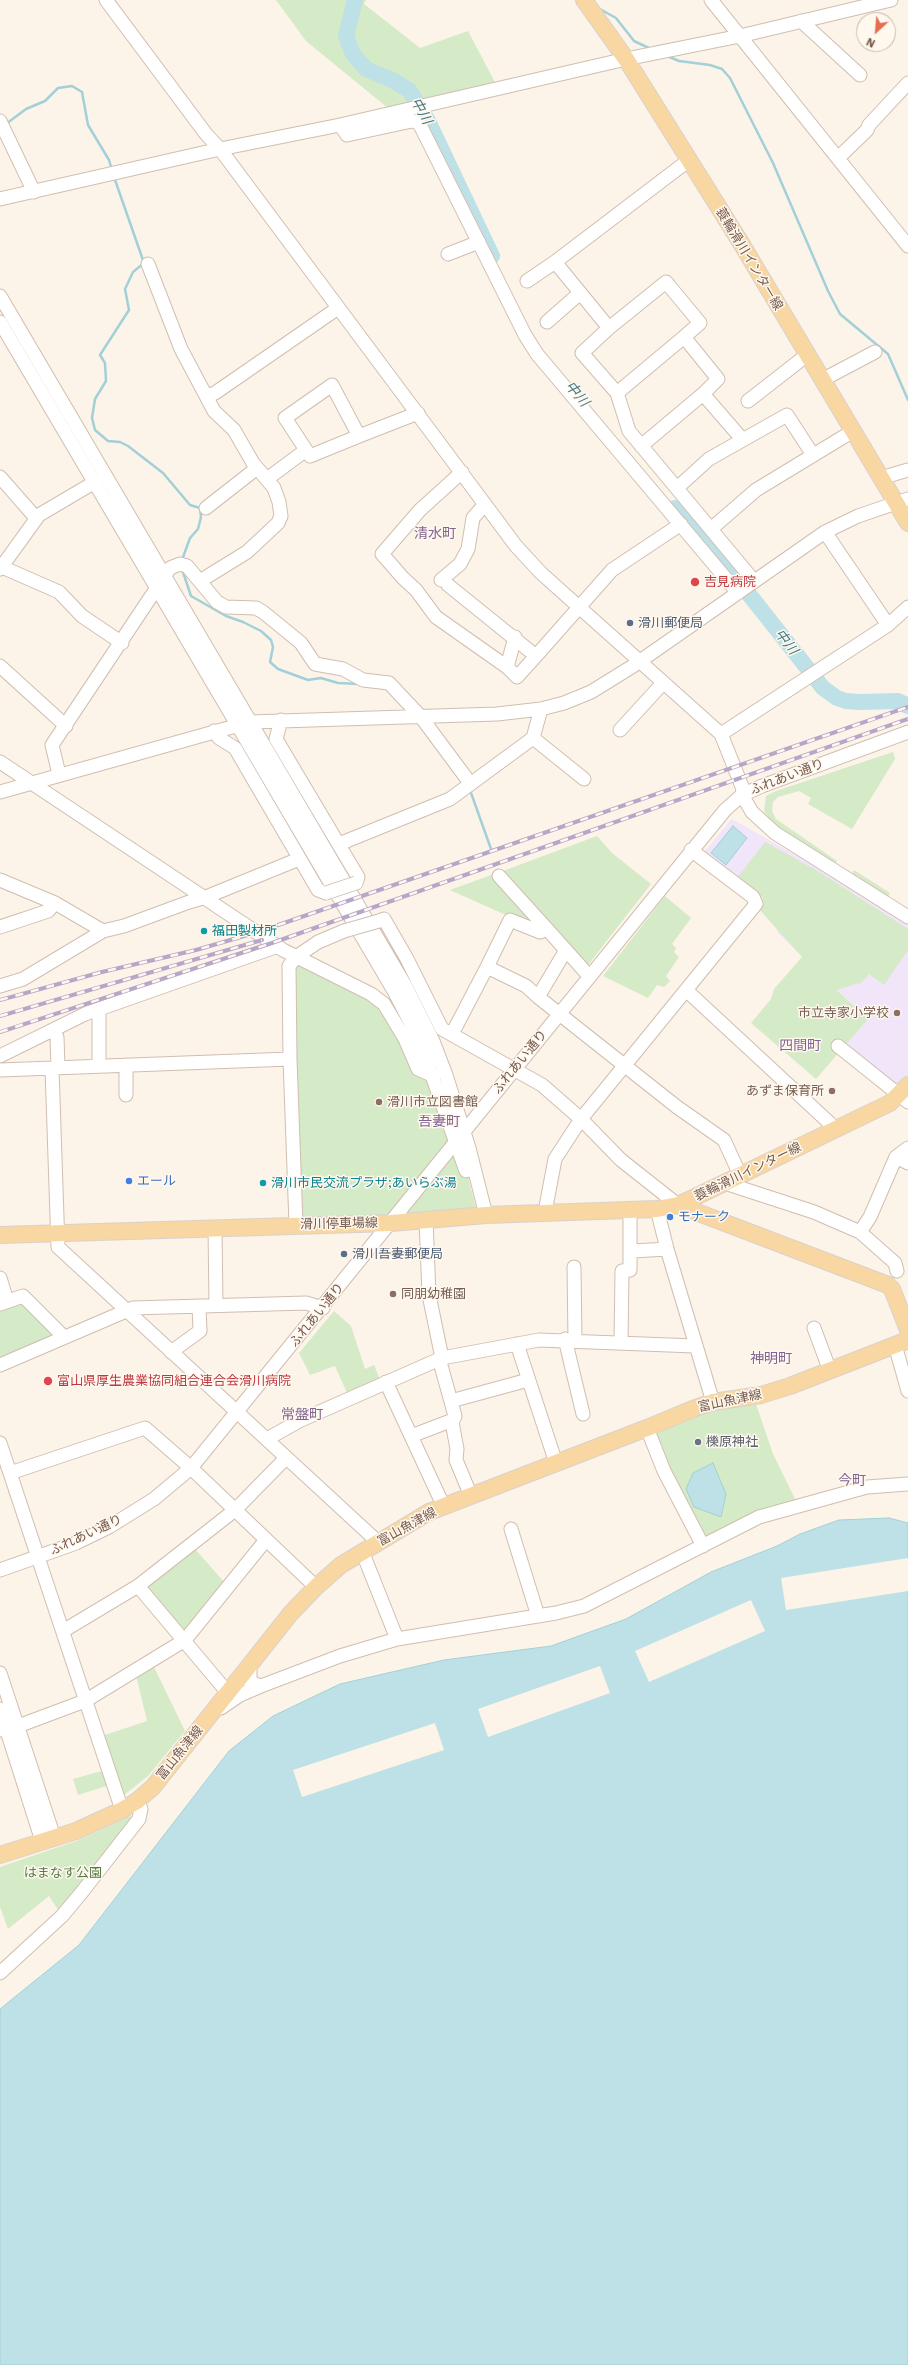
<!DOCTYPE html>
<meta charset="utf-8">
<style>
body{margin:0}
#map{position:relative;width:908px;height:2365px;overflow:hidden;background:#fcf4e8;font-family:"Work Sans",sans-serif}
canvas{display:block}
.north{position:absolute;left:856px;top:12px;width:40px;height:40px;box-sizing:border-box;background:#fff8ef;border:1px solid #c8b9ae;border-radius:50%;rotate:206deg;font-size:11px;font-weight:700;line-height:16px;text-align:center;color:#765a4c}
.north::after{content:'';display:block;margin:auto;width:14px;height:18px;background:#e36f50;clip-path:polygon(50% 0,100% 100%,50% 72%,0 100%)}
</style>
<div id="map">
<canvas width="908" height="2365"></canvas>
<div class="north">N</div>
</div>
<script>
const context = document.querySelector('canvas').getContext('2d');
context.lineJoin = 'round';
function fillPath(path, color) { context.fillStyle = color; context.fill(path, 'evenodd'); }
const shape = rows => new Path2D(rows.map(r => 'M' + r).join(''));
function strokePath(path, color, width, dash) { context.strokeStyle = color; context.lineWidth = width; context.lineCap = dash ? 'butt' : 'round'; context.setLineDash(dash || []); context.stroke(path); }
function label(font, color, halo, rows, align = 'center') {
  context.font = font + ' "Work Sans","Noto Sans JP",sans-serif'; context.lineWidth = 3; context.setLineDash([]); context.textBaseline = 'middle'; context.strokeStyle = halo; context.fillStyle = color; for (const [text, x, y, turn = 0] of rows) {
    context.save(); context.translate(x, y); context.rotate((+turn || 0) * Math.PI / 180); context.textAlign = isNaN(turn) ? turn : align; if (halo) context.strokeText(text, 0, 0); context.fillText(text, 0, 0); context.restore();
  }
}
fillPath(shape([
 [732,819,815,866,908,924,908,1076,898,1089,844,1047,867,1018,778,933,763,898,703,853]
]), '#f1e5f9');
fillPath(shape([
 [276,0,366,0,364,4,420,48,468,31,498,88,394,113,306,41],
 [893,752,895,759,852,829,808,804,811,798,799,791,778,797,773,802,772,811,776,819,837,861,834,865,777,829,764,811,766,796,776,791],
 [597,836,612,853,651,884,588,965,503,871],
 [765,842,816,870,908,929,908,950,884,985,869,974,860,984,858,983,837,990,868,1019,816,1079,751,1023,771,999,774,989,802,957,758,908,763,898,737,878],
 [854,870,890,893,887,898,851,876],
 [494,874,541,926,528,925,450,890],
 [665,896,691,918,672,944,676,948,674,952,679,957,666,976,670,981,664,987,657,985,648,998,603,976],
 [296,957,371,994,434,1076,465,1166,476,1208,296,1225,293,1125],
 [22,1297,64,1337,0,1365,0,1305],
 [334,1311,351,1326,365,1369,374,1365,381,1382,348,1395,335,1366,310,1375,299,1353],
 [755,1401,773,1454,796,1501,704,1540,667,1468,652,1431,712,1410],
 [195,1549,225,1583,187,1632,182,1631,147,1589,149,1583],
 [153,1665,185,1731,148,1776,124,1795,121,1794,102,1736,147,1721,136,1675],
 [105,1770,110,1785,78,1795,73,1779],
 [130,1816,133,1819,62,1916,49,1896,8,1929,0,1907,0,1867,79,1840]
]), '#d5eac6');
const water = shape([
 [733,826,747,838,726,865,711,853,733,826],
 [713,1463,726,1494,721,1517,694,1507,686,1489,693,1473,713,1463],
 [889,1518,908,1523,908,2365,0,2365,0,2009,79,1945,229,1751,273,1716,340,1684,444,1660,551,1646,626,1619,711,1572,777,1546,800,1534,839,1520,889,1518]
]);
fillPath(water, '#bde1e6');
strokePath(water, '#a3d0d8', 1);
fillPath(shape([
 [908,1558,908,1591,786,1610,781,1578],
 [751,1600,765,1631,649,1682,635,1651],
 [600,1666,610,1693,488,1737,478,1709],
 [435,1723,444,1750,302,1797,293,1770]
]), '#fcf4e8');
strokePath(shape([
 [598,8,616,18,634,41,651,49],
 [667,56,679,61,710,65,722,69,730,78,773,163,828,291,840,314,888,354,908,400],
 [6,124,26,109,45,101,58,88,72,86,82,92,88,125,109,160,112,170],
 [114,177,144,263,133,272,125,289,129,310,100,355,105,363,106,381,95,399,92,418,95,430,108,441,120,442,128,446,163,473,190,505,200,508,201,517,198,529,190,538,182,560],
 [182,569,191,596,226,616,243,622,261,631,271,640,273,647,270,662,278,669,308,680,321,678,338,683,360,684],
 [470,790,491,849]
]), '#a3d0d8', 2.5);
strokePath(shape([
 [355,0,346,36,353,54,366,69,392,80,409,90,428,121,492,256],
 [675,508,752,598,823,688,837,698,846,701,860,702,898,701,908,706]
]), '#bde1e6', 16);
const minor = shape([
 [106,0,206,134,220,149,516,546,541,573,721,734,743,789,742,795,752,812,775,833,908,917],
 [711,0,908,246],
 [801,21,860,75],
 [0,121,34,192],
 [340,125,347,135,412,121,419,123,525,335,537,354,738,593],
 [838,158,867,130,869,125,908,83],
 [0,199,220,149,340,125,626,59,740,36,891,0],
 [448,254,479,242],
 [148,264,181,349,214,411,234,430,253,463,274,488,279,502,281,516,278,523,247,552,200,581],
 [527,281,555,262],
 [0,296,405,985,433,1041,446,1075,469,1148,486,1215],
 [0,322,394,991,419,1039,466,1171],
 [547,322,580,293],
 [609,328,555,262,689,160],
 [684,337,700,323,666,282,609,328,582,353,617,393,629,431,754,581],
 [822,380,875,352],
 [617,393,684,337,718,379,703,394],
 [207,396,215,393,338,308],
 [748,401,807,355],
 [359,436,332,385,285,418,310,456,359,436,418,413],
 [641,446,703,394,742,439],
 [462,472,420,510,382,554,403,578,416,590,436,617,507,667],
 [0,477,36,518],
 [881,478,908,470],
 [267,479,306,450],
 [677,488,709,459,787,415,813,455],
 [206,508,257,468],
 [711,529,756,490,853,431],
 [825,532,888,625],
 [2,567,59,592,82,616,122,643],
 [0,569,39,515,95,482],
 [441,580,460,564,468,549,473,518,485,504],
 [448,585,536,656,612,570,681,524],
 [515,637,507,667,517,677,536,656],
 [0,666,66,726],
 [281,720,276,739,358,877,356,883],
 [620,730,663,683],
 [214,731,219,738,235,748,318,890,326,893],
 [721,734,888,625,908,607],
 [533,738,584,779],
 [0,762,283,950,371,994,384,1004,405,1039,418,1069,434,1076],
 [59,774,52,745,170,568,180,564,187,566,217,602,226,607,256,608,263,612,301,643,315,664,343,669,363,680,389,683,421,717,470,783],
 [0,792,250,722,497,714,541,709,564,703,591,692,633,666,825,532,858,516,908,499],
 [339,844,450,799,533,738,541,709],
 [499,876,547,929],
 [0,880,55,903,103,931],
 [379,921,384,919,407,959,442,1029,542,1085,581,1119,621,1160,678,1205],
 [0,927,48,911,55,903],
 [566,950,538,997,677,1107,724,1140,740,1175],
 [487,967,510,920,540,932,547,929,589,976],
 [0,986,23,979,103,931,124,926,189,902,206,897,299,859],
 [686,990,836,1129],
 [99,1016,99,1066],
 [452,1034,487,967,526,986,538,997],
 [57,1037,58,1068],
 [838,1046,908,1102],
 [0,1056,85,1014,278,946],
 [126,1065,126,1095],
 [52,1068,58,1247,378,1542],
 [0,1070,290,1059],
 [896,1157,908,1148],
 [725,1183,814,1212,860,1232,895,1263,897,1271],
 [657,1209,667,1249,713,1402],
 [545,1212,555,1159,581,1119,756,904,753,897,691,850],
 [426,1219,429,1295,442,1358,440,1362,455,1416,452,1422,457,1449,456,1460,471,1496],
 [296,1225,290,1059,289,966,296,957,318,942,344,931],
 [215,1228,216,1305],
 [860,1232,870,1217,896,1157,908,1163],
 [633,1251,667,1249],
 [574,1267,575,1340],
 [0,1278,7,1301],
 [0,1304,23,1296,64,1337],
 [814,1328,830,1371],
 [565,1339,583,1414],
 [621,1342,622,1271,630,1270,630,1210],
 [517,1344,556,1463],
 [895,1345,908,1391],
 [171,1352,200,1331,199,1306],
 [0,1365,133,1308,306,1303,323,1308],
 [386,1382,444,1507],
 [451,1401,528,1380],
 [647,1428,664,1471,703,1546],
 [411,1436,453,1420],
 [267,1439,299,1421,442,1358,539,1340,695,1346],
 [0,1443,122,1810],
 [10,1473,145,1428,191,1468,316,1587],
 [511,1529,538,1616],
 [362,1551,397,1639],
 [0,1570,76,1543,109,1527,154,1499,191,1468,725,810,742,795,762,786,908,732],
 [138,1586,228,1693],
 [63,1631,138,1586,235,1510,286,1458],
 [0,1673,54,1837],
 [261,1686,340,1656,397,1639,556,1613,584,1606,759,1517,867,1487,908,1484],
 [221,1708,240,1695,261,1686,250,1682,250,1665],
 [0,1709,42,1841],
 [0,1730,18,1726,85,1701,185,1640,265,1541],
 [0,1973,62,1916,82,1892,139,1819,141,1809,137,1801]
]);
const major = shape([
 [584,0,626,59,741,243,908,523],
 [678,1205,888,1285,892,1289,908,1330],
 [0,1235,391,1223,486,1215,657,1209,678,1205,691,1199,890,1103,908,1085],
 [0,1855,76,1831,122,1810,137,1801,153,1787,291,1613,316,1587,341,1565,429,1512,647,1428,695,1408,713,1402,761,1395,790,1386,908,1340]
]);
strokePath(minor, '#d0beb0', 15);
strokePath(major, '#d9d1cd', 18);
strokePath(minor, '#fff', 13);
strokePath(major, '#f9d7a2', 16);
const rail = shape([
 [0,1000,102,972,196,950,258,932,908,707],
 [0,1016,262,940],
 [0,1032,272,943,908,719]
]);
strokePath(rail, '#b7a6c7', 4);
strokePath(rail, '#fff8ef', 2.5, [8]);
const minorBridge = shape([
 [326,893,356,883],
 [344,931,379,921]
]);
strokePath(minorBridge, '#d0beb0', 15, []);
strokePath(minorBridge, '#fff', 13);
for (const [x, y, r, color] of [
 [695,582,5,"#e0444e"],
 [630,623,4,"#5c6f8a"],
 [204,931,4,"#0f9aa8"],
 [897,1013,4,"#8d6e63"],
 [832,1091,4,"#8d6e63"],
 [379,1102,4,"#8d6e63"],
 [129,1181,4,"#3f7fe0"],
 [263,1183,4,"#0f9aa8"],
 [670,1217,4,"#3f7fe0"],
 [344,1254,4,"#5c6f8a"],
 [393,1294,4,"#8d6e63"],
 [48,1381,5,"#e0444e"],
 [698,1442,4,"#6b7280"]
]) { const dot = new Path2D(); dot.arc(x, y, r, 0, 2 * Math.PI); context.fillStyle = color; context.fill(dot); strokePath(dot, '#fff8ef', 1.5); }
label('13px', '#765a4c', '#fff8ef', [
 ["蓑輪滑川インター線",749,259,59],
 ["ふれあい通り",787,777,-21],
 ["ふれあい通り",520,1062,-51],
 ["蓑輪滑川インター線",748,1172,-26],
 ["滑川停車場線",339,1224,-1],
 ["ふれあい通り",317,1315,-51],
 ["富山魚津線",730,1401,-12],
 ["富山魚津線",407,1527,-29],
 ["ふれあい通り",86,1535,-25],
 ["富山魚津線",180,1753,-51]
]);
label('13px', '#be3a42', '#fff8ef', [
 ["吉見病院",704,582],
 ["富山県厚生農業協同組合連合会滑川病院",57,1381]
], 'left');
label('13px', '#4e5e75', '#fff8ef', [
 ["滑川郵便局",638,623],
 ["滑川吾妻郵便局",352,1254]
], 'left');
label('13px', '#0d838f', '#fff8ef', [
 ["福田製材所",212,931],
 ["滑川市民交流プラザ;あいらぶ湯",271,1183]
], 'left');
label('13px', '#785e54', '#fff8ef', [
 ["市立寺家小学校",889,1013],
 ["あずま保育所",824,1091],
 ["滑川市立図書館",387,1102,"left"],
 ["同朋幼稚園",401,1294,"left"]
], 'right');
label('13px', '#366cbe', '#fff8ef', [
 ["エール",137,1181],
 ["モナーク",678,1217]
], 'left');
label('13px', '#5b616d', '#fff8ef', [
 ["櫟原神社",706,1442]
], 'left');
label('13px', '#557c44', '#fff8ef', [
 ["はまなす公園",63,1873]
]);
label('italic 14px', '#437882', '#fff8ef', [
 ["中川",421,111,61],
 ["中川",577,394,50],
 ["中川",786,642,52]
]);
label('14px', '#826492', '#fff8ef', [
 ["清水町",435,534],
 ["四間町",800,1046],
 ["吾妻町",439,1122],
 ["神明町",771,1359],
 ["常盤町",302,1415],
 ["今町",852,1481]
]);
</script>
